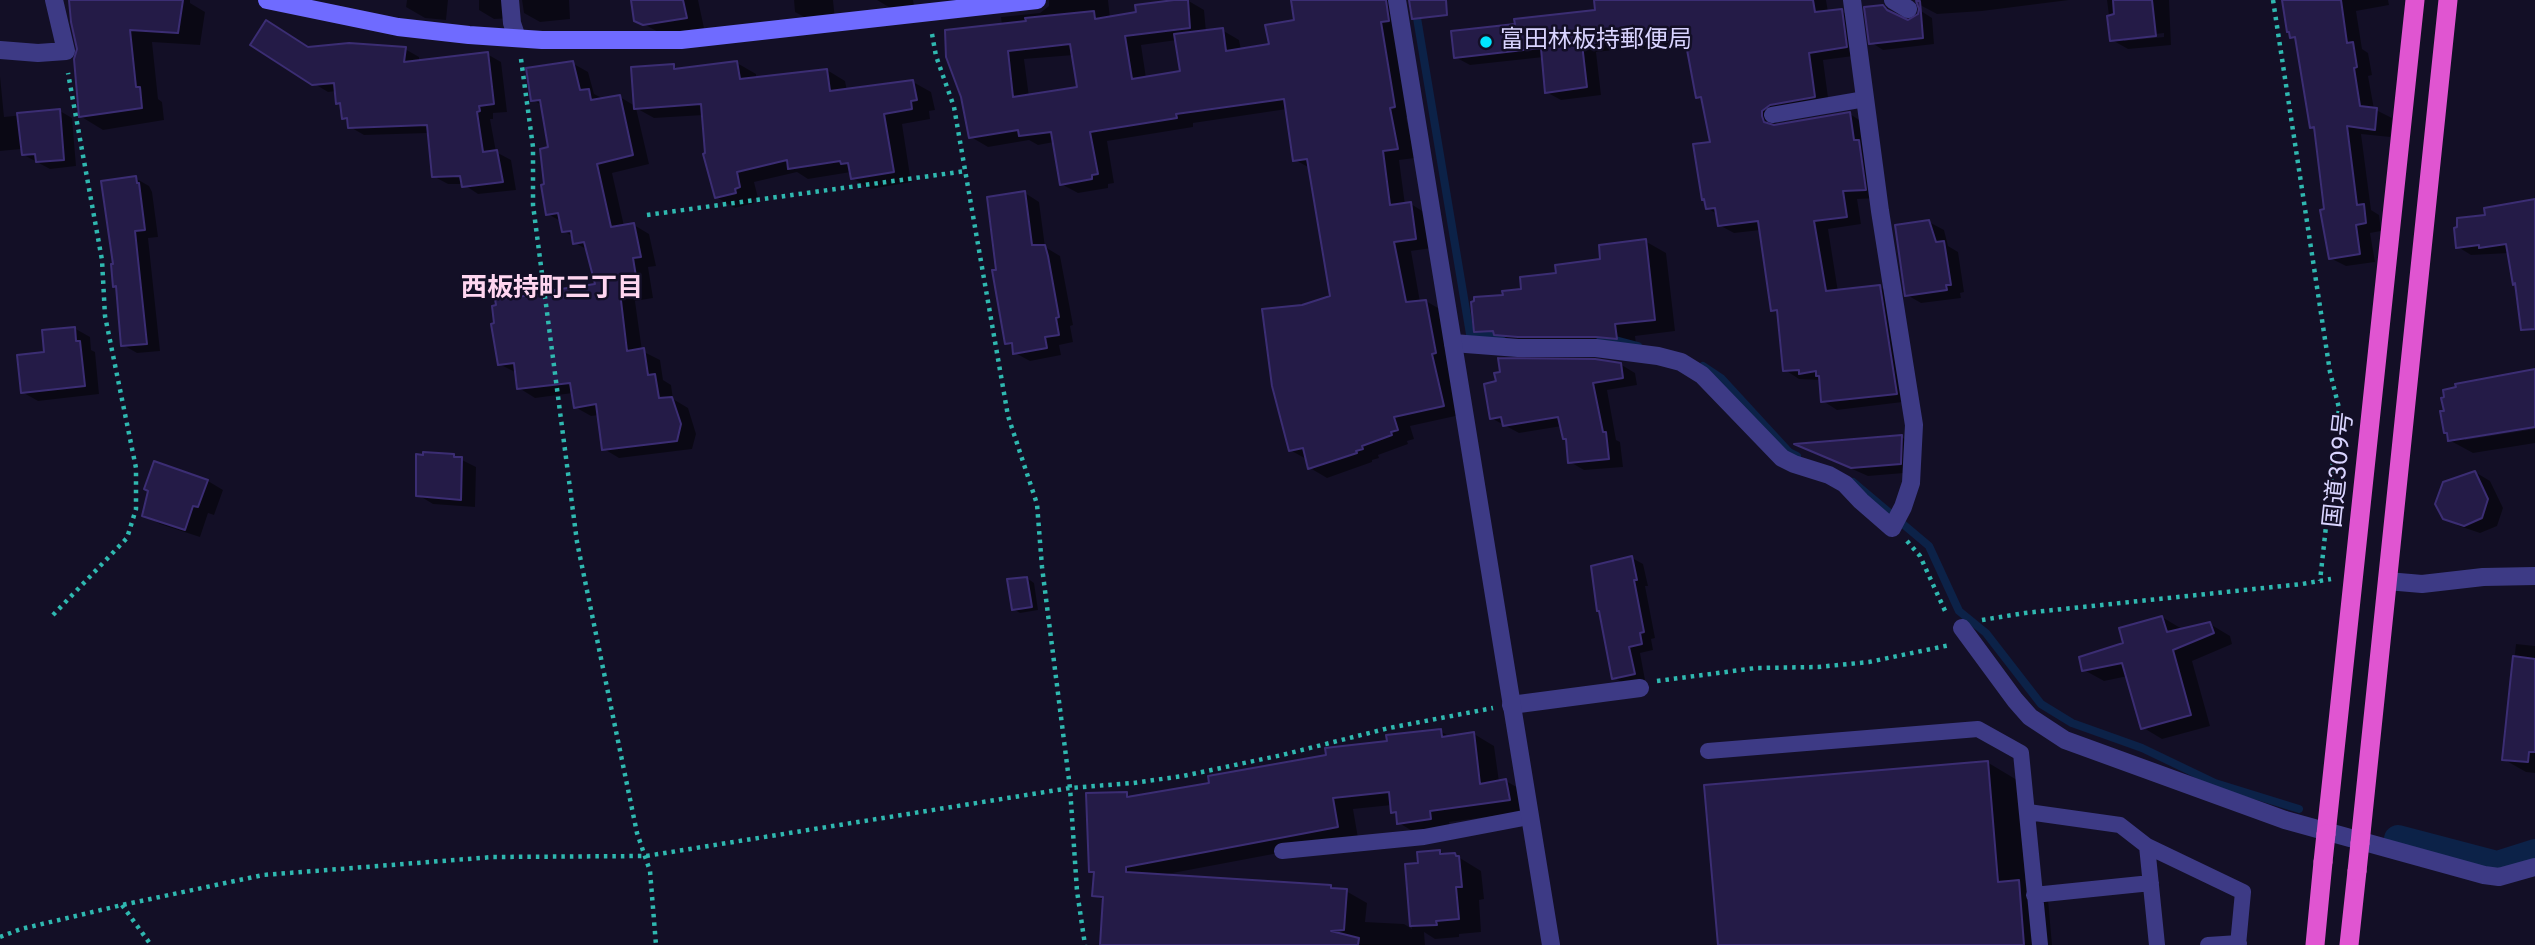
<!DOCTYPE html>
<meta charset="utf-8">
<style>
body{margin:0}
canvas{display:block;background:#130f26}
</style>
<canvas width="2535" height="945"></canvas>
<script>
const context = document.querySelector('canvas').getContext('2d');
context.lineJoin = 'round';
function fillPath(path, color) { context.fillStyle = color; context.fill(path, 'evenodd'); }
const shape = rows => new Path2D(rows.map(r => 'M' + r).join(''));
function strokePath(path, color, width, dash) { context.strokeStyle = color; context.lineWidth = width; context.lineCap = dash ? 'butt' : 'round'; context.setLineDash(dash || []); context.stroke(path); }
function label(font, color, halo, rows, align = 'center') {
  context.font = font + ' Overpass,"Noto Sans JP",sans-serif'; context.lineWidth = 5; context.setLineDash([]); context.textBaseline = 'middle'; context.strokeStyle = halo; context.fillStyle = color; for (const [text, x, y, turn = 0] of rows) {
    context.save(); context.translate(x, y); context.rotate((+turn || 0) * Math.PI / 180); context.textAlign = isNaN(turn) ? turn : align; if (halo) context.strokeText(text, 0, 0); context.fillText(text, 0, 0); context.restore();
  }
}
fillPath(shape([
 [71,0,190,0,190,3,205,12,200,45,152,42,158,99,162,102,164,120,103,130,80,116,79,49],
 [407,0,448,0,446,20,425,18,406,7],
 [479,0,518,0,514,18,494,19,479,10],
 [522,0,569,0,570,19,540,22,524,13],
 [630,0,698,0,704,28,662,34,636,20,634,7],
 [794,0,833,0,835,20,813,22,795,12],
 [877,0,913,0,914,5,892,9],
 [1049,0,1108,0,1110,18,1138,14,1187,0,1204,10,1206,32,1222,30,1239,40,1241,50,1271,45,1296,21,1293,0,1390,0,1410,117,1406,117,1415,158,1399,160,1405,205,1411,204,1427,214,1432,248,1411,251,1420,302,1426,301,1443,311,1460,415,1410,426,1414,439,1407,441,1408,444,1378,455,1379,458,1372,460,1372,462,1327,478,1310,468,1308,460,1290,450,1303,306,1332,298,1310,168,1295,160,1287,109,1193,123,1193,127,1107,141,1114,183,1108,184,1108,188,1078,193,1061,184,1054,142,1038,145,1029,140,988,147,971,137,1002,26,1001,17,1040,13,1049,6],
 [1177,40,1182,72,1146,78,1141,45],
 [1074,55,1079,88,1029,97,1024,59],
 [1595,0,1826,0,1828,12,1841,11,1856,19,1861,55,1823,60,1829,105,1777,119,1776,127,1850,114,1864,123,1880,198,1857,199,1861,224,1828,229,1838,292,1880,287,1895,296,1911,401,1837,410,1823,401,1821,380,1799,379,1785,370,1779,313,1773,310,1761,230,1734,233,1719,225,1717,214,1707,208,1712,144,1704,101,1697,97,1688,47,1645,49,1641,47,1596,52,1601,95,1561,100,1546,92,1544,57,1470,65,1455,57,1517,25,1596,11],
 [1917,0,2069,0,1982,11,1937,14,1920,5],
 [2107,0,2169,0,2171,45,2128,49,2112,40],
 [2164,33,2164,37,2124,41,2124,38],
 [2284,0,2388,0,2389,5,2356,11,2362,49,2368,53,2372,75,2368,76,2374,109,2392,118,2390,137,2361,134,2371,210,2379,215,2381,231,2370,233,2375,262,2346,266,2330,258,2317,130,2311,127,2297,40,2292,36],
 [1921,11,1932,18,1934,44,1883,50,1872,43,1915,20],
 [309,48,405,49,419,57,419,62,487,54,501,62,507,112,493,113,493,119,490,119,496,152,511,160,516,190,478,194,463,184,448,184,433,176,429,133,364,135,350,127,349,121,343,118,342,105,338,103,337,91,328,92,313,83],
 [572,63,588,72,594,94,604,99,620,97,635,106,673,66,681,70,737,63,756,74,756,79,827,70,845,81,847,91,913,82,931,92,935,110,929,111,930,119,902,124,911,182,871,189,852,178,851,172,808,179,797,172,754,182,758,198,753,199,754,203,735,208,716,197,704,115,654,118,636,108,649,164,612,173,624,226,634,225,649,234,656,266,648,267,653,298,635,301,642,351,660,360,663,380,671,385,673,399,688,408,696,434,692,449,619,458,604,449,599,415,591,416,575,407,573,393,535,398,519,388,517,373,499,364,597,286,588,250,575,243,574,237,563,231,562,222,548,214,546,185,550,149,543,106,533,100],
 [0,76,4,117,60,111,72,118,76,166,50,169,22,154,21,149,0,151],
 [135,178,149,186,152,192,158,237,148,238,160,351,137,353,123,345,118,288,115,286],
 [1025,193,1039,202,1045,247,1060,256,1073,325,1070,326,1073,342,1059,345,1061,355,1030,361,1015,353,1014,347,1007,343,998,271],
 [2535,201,2535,323,2510,253,2471,255,2458,247],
 [1929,222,1944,230,1948,246,1958,252,1964,292,1960,293,1961,298,1921,303,1907,295],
 [1645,241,1666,253,1675,331,1635,336,1637,350,1497,343,1476,331,1504,297,1557,275,1602,260],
 [74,328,90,337,91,350,95,352,99,394,38,401,22,392],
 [1620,364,1635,373,1637,385,1607,390,1616,440,1620,442,1623,467,1584,470,1570,462,1568,440,1564,438,1562,426,1519,433,1491,418],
 [2535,371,2535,425,2465,437,2465,440,2535,429,2535,443,2473,453,2449,440,2448,434,2445,432],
 [1901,437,1917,445,1916,472,1868,476,1800,446],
 [454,456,476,467,475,507,433,504,418,495],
 [155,463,208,481,223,490,214,515,208,513,200,537,160,524,144,515],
 [2475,472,2490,481,2503,508,2497,526,2480,533,2459,526,2444,517],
 [1632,558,1643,564,1648,586,1645,586,1655,638,1651,639,1653,650,1640,653,1645,680,1625,684,1613,677],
 [1027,578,1034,583,1038,610,1020,613,1013,609],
 [2162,617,2182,629,2210,624,2230,636,2232,644,2192,661,2210,726,2162,739,2142,727,2128,676,2104,681,2084,670],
 [2516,644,2535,646,2535,773,2526,772,2503,759],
 [1440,731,1452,738,1474,734,1494,746,1499,782,1506,781,1527,793,1530,811,1449,822,1451,830,1419,835,1399,823,1398,815,1393,812,1392,805,1353,809,1358,838,1162,875,1330,887,1336,890,1346,891,1367,903,1365,922,1404,924,1412,929,1407,865,1420,864,1440,851,1446,855,1455,855,1481,871,1484,899,1479,900,1481,932,1459,934,1459,937,1435,939,1424,932,1425,945,1101,945,1105,901,1094,895,1095,874,1090,871,1127,794,1133,798,1211,784],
 [1987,762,2017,780,2026,886,2048,899,2052,945,1719,945]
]), '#0007');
strokePath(shape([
 [1414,0,1470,334,1503,334],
 [1600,336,1638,346],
 [1703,366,1721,378,1789,452,1797,456],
 [1853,482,1929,546,1959,611,1986,633,2041,704,2072,723,2142,748,2215,783,2299,809]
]), '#0c2248', 8);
strokePath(shape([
 [2398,839,2497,865,2535,853]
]), '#0c2248', 28);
const building = shape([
 [69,0,183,0,178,33,130,30,136,87,140,87,142,108,79,117,74,59,77,49,71,22,69,0],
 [631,0,683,0,687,18,643,25,634,21,631,0],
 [1174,0,1188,0,1190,28,1125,36,1132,79,1180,71,1174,34,1223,28,1226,51,1269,44,1265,25,1294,20,1291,0,1386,0,1389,21,1381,22,1395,107,1390,108,1398,149,1383,151,1390,205,1411,202,1416,239,1394,242,1406,302,1426,300,1436,353,1432,354,1444,406,1394,417,1398,430,1391,432,1392,435,1362,446,1363,449,1356,451,1357,453,1308,469,1303,448,1289,451,1272,386,1262,309,1302,305,1330,296,1307,159,1293,161,1284,99,1176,114,1177,118,1090,132,1098,174,1092,175,1092,179,1060,185,1051,132,1019,136,1018,130,969,138,961,97,946,57,945,30,1026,21,1025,18,1094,11,1095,19,1136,12,1135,5,1174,0],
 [1070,44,1077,87,1013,97,1008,51,1070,44],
 [1409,0,1446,0,1447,15,1412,19,1409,0],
 [1594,0,1813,0,1815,12,1842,9,1847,47,1809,53,1815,97,1770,105,1762,111,1762,116,1764,122,1774,125,1850,112,1854,140,1859,140,1866,190,1843,191,1847,217,1814,221,1826,291,1880,285,1897,394,1821,402,1819,376,1816,376,1816,371,1799,374,1799,370,1783,371,1777,310,1771,311,1758,221,1718,226,1715,208,1706,209,1704,199,1702,200,1693,144,1710,142,1701,97,1696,98,1685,39,1629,42,1629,39,1582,44,1587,87,1545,93,1541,48,1454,58,1451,31,1515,24,1514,19,1595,10,1594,0],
 [2113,0,2152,0,2156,36,2110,41,2107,16,2114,14,2113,0],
 [2282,0,2341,0,2347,43,2353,42,2357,67,2354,68,2360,106,2377,108,2375,130,2347,126,2357,205,2364,204,2366,223,2356,225,2360,254,2329,259,2320,210,2324,209,2314,127,2310,128,2295,37,2290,38,2289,32,2287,32,2282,0],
 [1916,1,1920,1,1923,38,1869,44,1864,7,1883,5,1887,10,1908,20,1918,14,1919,9,1916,1],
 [266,20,308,47,349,43,406,47,404,62,488,52,494,104,479,106,480,111,477,112,483,152,497,150,503,182,462,187,460,176,432,177,427,125,348,128,347,118,342,119,340,103,336,104,334,83,312,85,250,45,266,20],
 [573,61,580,90,589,89,591,100,620,95,633,155,597,164,611,227,634,223,641,257,633,258,638,289,620,292,627,351,644,348,648,375,655,374,659,398,672,397,681,424,677,441,602,450,596,404,574,408,570,383,517,389,514,363,498,365,491,324,494,323,492,306,496,305,495,299,554,293,554,290,595,284,584,242,573,244,571,231,562,232,558,213,546,215,541,185,544,184,540,149,548,147,540,100,531,101,526,68,573,61],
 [737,61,740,79,827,69,830,91,913,80,917,100,911,101,912,109,884,114,894,172,851,179,848,163,841,164,840,161,788,169,787,160,737,172,740,187,735,189,736,193,715,198,703,154,705,153,701,104,634,109,631,67,674,64,674,69,737,61],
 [60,109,64,160,36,162,35,154,22,155,17,113,60,109],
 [136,176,137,183,139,183,145,230,135,231,147,344,121,346,116,286,113,287,111,264,113,264,101,181,136,176],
 [1025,191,1032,245,1045,245,1048,256,1059,317,1056,318,1059,335,1045,337,1047,348,1013,354,1012,343,1005,344,992,270,996,270,987,197,1025,191],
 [2535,199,2535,329,2521,330,2515,283,2513,285,2506,244,2479,248,2479,245,2456,248,2454,228,2457,227,2457,218,2485,215,2484,208,2535,199],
 [1929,220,1936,242,1944,241,1951,285,1946,285,1947,290,1905,296,1895,225,1929,220],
 [1646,239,1655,320,1615,324,1617,339,1596,337,1518,337,1494,335,1493,331,1474,332,1471,302,1474,301,1474,297,1503,295,1502,291,1521,289,1520,277,1556,273,1555,265,1600,259,1599,245,1646,239],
 [75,327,76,341,80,341,85,386,21,393,17,355,44,352,42,330,75,327],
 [1498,358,1595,359,1621,363,1623,378,1593,383,1603,432,1606,432,1609,459,1568,463,1566,439,1563,439,1558,417,1503,426,1501,417,1490,419,1484,384,1496,381,1494,373,1500,372,1498,358],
 [2535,369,2535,427,2448,441,2447,433,2444,433,2440,411,2444,411,2441,398,2444,397,2443,390,2456,387,2455,384,2535,369],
 [1902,435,1901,464,1851,468,1794,444,1902,435],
 [423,452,454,454,454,457,462,457,461,500,416,496,416,454,423,455,423,452],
 [154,461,208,480,198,507,193,506,185,530,142,516,148,491,144,489,154,461],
 [2475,471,2488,499,2482,518,2464,526,2443,519,2435,504,2443,482,2475,471],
 [1632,556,1637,580,1634,580,1644,632,1640,633,1642,644,1629,647,1635,674,1612,679,1599,611,1597,611,1591,566,1632,556],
 [1027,577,1032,607,1012,610,1007,579,1027,577],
 [2162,616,2167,632,2210,622,2214,633,2173,650,2191,715,2141,729,2122,663,2082,671,2079,657,2123,643,2119,628,2162,616],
 [2513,656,2535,659,2535,752,2529,752,2528,762,2502,760,2513,656],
 [1441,729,1442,737,1474,732,1480,784,1506,779,1510,800,1430,811,1431,819,1397,824,1396,812,1391,813,1389,792,1333,798,1338,827,1126,867,1126,872,1331,885,1331,888,1347,889,1344,930,1331,931,1359,938,1358,945,1100,945,1103,897,1092,896,1094,872,1089,872,1086,793,1127,792,1127,797,1209,783,1208,776,1326,755,1325,748,1387,741,1386,735,1441,729],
 [1988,761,1998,882,2019,880,2024,945,1718,945,1704,785,1988,761],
 [1440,850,1440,854,1455,853,1456,856,1459,856,1462,887,1456,887,1459,919,1436,921,1437,925,1410,926,1405,864,1418,863,1417,852,1440,850]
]);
fillPath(building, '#241b47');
strokePath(building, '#3b2d73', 2);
strokePath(shape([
 [2273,0,2330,372,2339,408,2320,581],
 [932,34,936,56,954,107,1008,416,1037,504,1042,567,1070,788,1077,891,1085,945],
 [521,59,533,147,533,205,577,542,637,833,650,871,656,945],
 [647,215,966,171],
 [1907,541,1920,556,1946,613],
 [53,615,127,538,136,509,136,468,105,316,102,260,68,73],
 [1982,620,2025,613,2302,584,2331,579],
 [1657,681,1756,668,1818,667,1869,662,1950,645],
 [122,905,151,945],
 [0,937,21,929,122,905,263,875,493,857,646,856,1070,788,1133,783,1183,776,1282,755,1389,728,1493,708]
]), '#2fb8b0', 4.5, [3.5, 5]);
strokePath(shape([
 [1772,115,1865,99],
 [1708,751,1978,729,2021,753,2040,945],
 [2028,812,2120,825,2147,846,2157,945],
 [2147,846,2243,892,2238,945],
 [1282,851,1424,837,1529,817],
 [2034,895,2151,883],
 [2208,945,2239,943]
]), '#3d3a85', 16);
strokePath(shape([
 [510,0,512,23,517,38],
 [1893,0,1908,9],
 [0,50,38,53,66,51,54,0],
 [1453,343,1518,348,1596,348,1658,356,1681,362,1702,375,1782,458,1794,464,1829,475,1845,484,1861,501,1892,528,1903,507,1911,483,1914,425,1880,211,1852,0],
 [2387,581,2422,584,2483,577,2535,576],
 [1962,628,2015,700,2030,717,2065,740,2285,820,2484,875,2499,877,2535,867],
 [1511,705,1640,688]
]), '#3d3a85', 18);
strokePath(shape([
 [1397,0,1551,945]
]), '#3d3a85', 18);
strokePath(shape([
 [267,0,398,27,469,35,542,40,681,40,1037,0]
]), '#6f6bff', 18);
strokePath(shape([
 [2326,834,2415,0],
 [2360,843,2448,0],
 [2315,945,2323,862],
 [2349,945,2357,871]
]), '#e055d1', 19);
strokePath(shape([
 [2323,862,2326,834],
 [2357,871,2360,843]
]), '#e055d1', 19);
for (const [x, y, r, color] of [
 [1486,42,7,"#00e5ff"]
]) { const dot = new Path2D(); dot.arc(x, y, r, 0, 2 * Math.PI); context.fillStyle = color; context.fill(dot); strokePath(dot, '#130f26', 2.5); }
label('24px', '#d9d4ff', '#130f26', [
 ["富田林板持郵便局",1500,42]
], 'left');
label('24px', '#d9d4ff', '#130f26', [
 ["国道309号",2341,470,-84]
]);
label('bold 26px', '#ffd6f0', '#130f26', [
 ["西板持町三丁目",552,291]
]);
</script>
